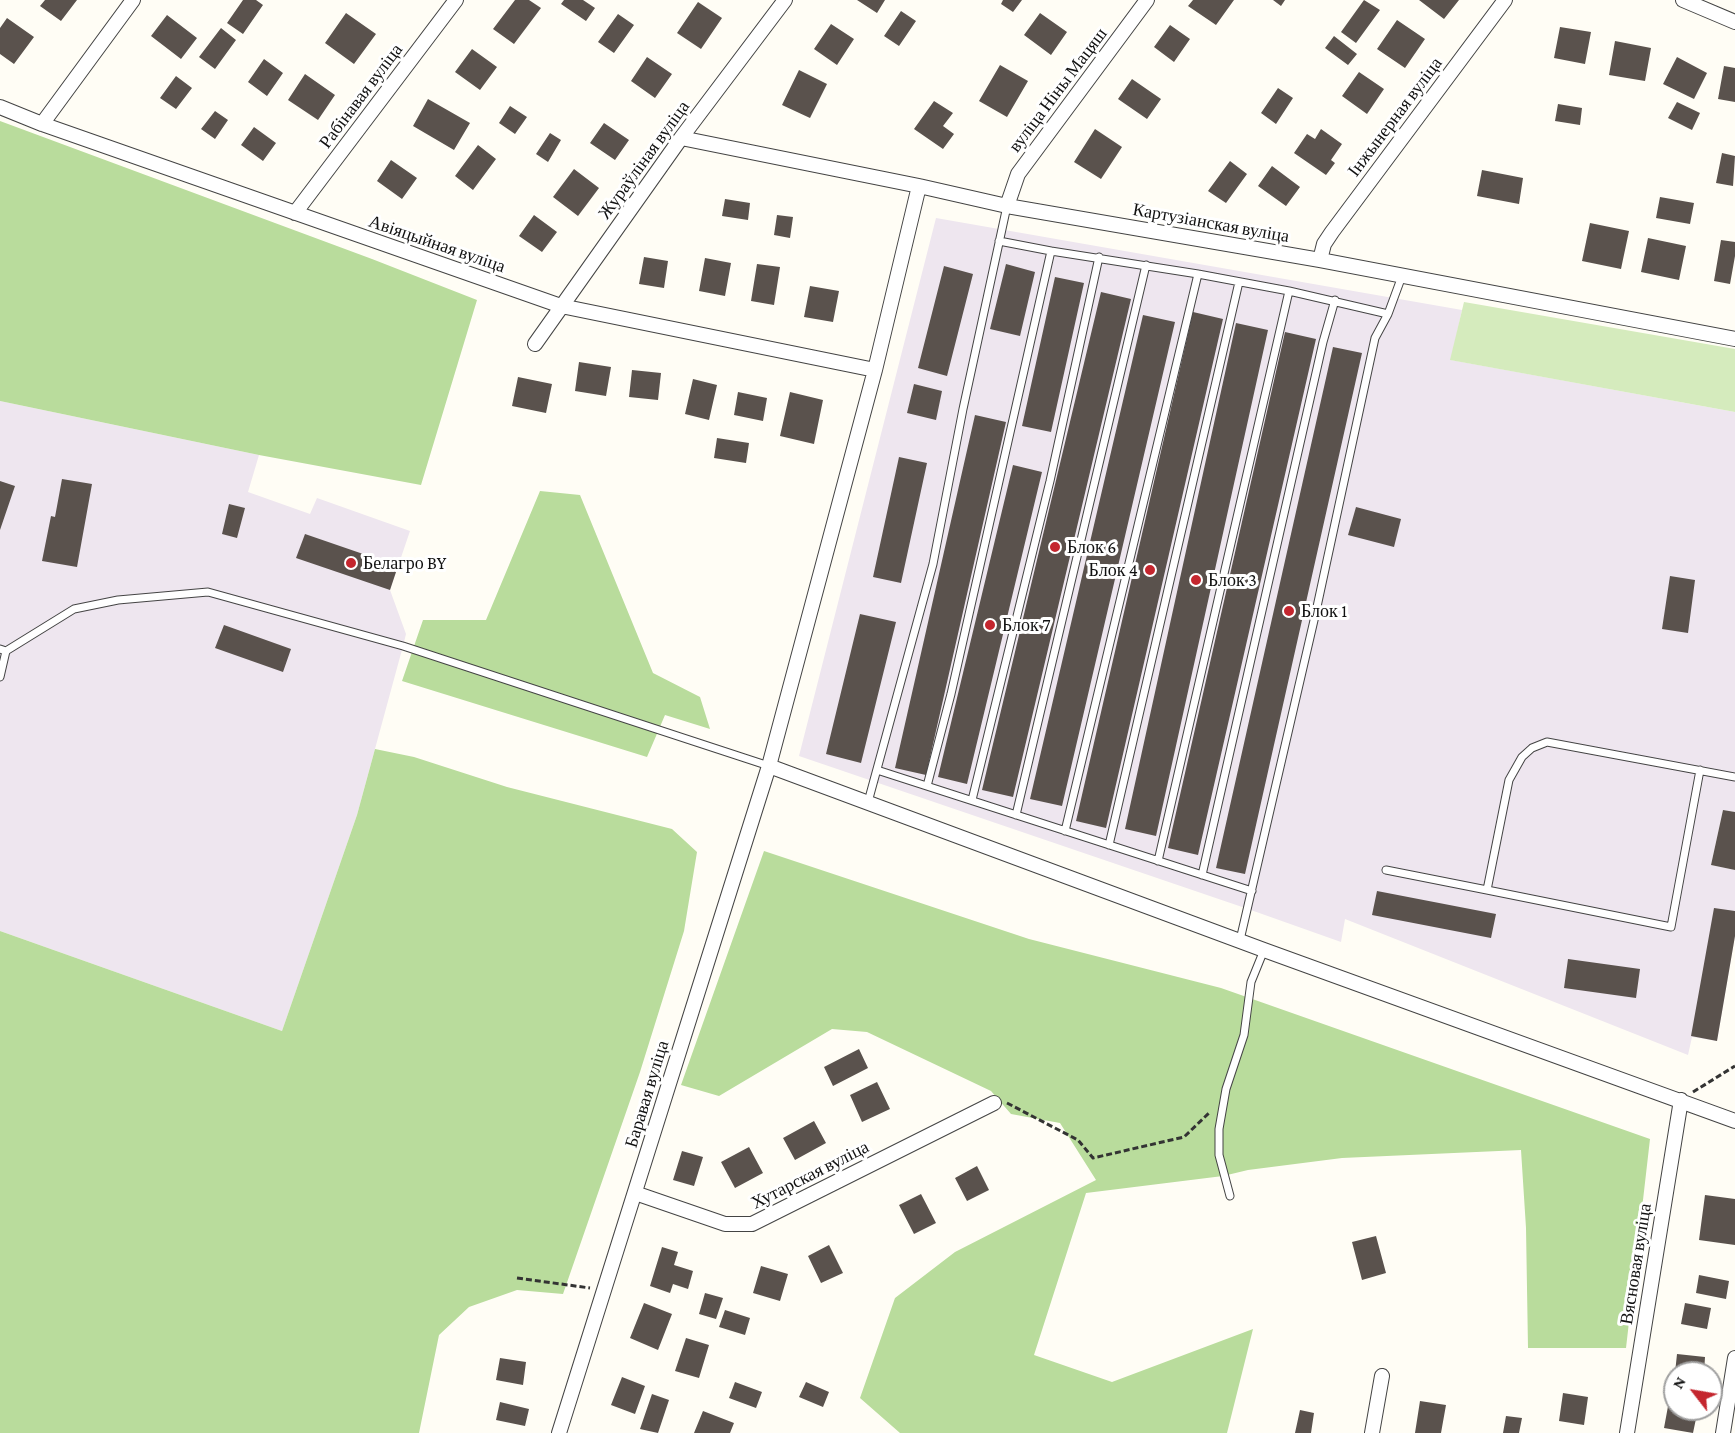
<!DOCTYPE html>
<meta charset="utf-8">
<style>
body{margin:0}
#map{position:relative;width:1735px;height:1433px;overflow:hidden;background:#fffdf5;font-family:"Crimson Pro",serif}
canvas{display:block}
.north{position:absolute;left:1663px;top:1361px;width:60px;height:60px;box-sizing:border-box;background:#fff;border:2px solid #a0a0a0;border-radius:50%;rotate:301deg;font-size:16px;font-weight:700;line-height:24px;text-align:center;color:#111}
.north::after{content:'';display:block;margin:auto;width:21px;height:27px;background:#c4262e;clip-path:polygon(50% 0,100% 100%,50% 72%,0 100%)}
</style>
<div id="map">
<canvas width="1735" height="1433"></canvas>
<div class="north">N</div>
</div>
<script>
const context = document.querySelector('canvas').getContext('2d');
context.lineJoin = 'round';
function fillPath(path, color) { context.fillStyle = color; context.fill(path, 'evenodd'); }
const shape = rows => new Path2D(rows.map(r => 'M' + r).join(''));
function strokePath(path, color, width, dash) { context.strokeStyle = color; context.lineWidth = width; context.lineCap = dash ? 'butt' : 'round'; context.setLineDash(dash || []); context.stroke(path); }
function label(font, color, halo, rows, align = 'center') {
  context.font = font + ' "Crimson Pro",serif'; context.lineWidth = 6; context.setLineDash([]); context.textBaseline = 'middle'; context.strokeStyle = halo; context.fillStyle = color; for (const [text, x, y, turn = 0] of rows) {
    context.save(); context.translate(x, y); context.rotate((+turn || 0) * Math.PI / 180); context.textAlign = isNaN(turn) ? turn : align; if (halo) context.strokeText(text, 0, 0); context.fillText(text, 0, 0); context.restore();
  }
}
fillPath(shape([
 [936,218,1462,310,1451,360,1735,412,1735,812,1723,810,1711,865,1735,870,1735,936,1717,1041,1692,1037,1688,1055,1345,919,1341,942,1248,909,799,756],
 [0,401,259,455,248,492,310,514,317,498,410,531,390,590,406,634,403,646,357,815,282,1031,0,931]
]), '#eee6ef');
fillPath(shape([
 [1464,302,1735,349,1735,412,1450,360]
]), '#d5ebbd');
fillPath(shape([
 [0,121,372,259,477,300,421,485,259,455,0,401],
 [540,491,580,495,653,673,700,697,710,729,665,715,647,757,402,681,423,620,486,620],
 [375,749,414,757,507,787,672,829,697,852,684,931,640,1072,563,1294,517,1290,469,1307,439,1335,419,1433,0,1433,0,931,282,1031,357,815],
 [764,851,1029,939,1221,988,1650,1139,1626,1348,1528,1348,1526,1228,1521,1150,1342,1158,1248,1170,1223,1176,1086,1193,1034,1355,1112,1382,1253,1329,1227,1433,900,1433,860,1398,895,1298,955,1252,1096,1180,1060,1123,1011,1114,991,1091,867,1032,832,1029,719,1096,681,1085]
]), '#b9dc9c');
fillPath(shape([
 [45,0,77,0,61,21,40,6],
 [243,0,256,0,263,5,243,34,227,23],
 [515,0,529,0,541,8,514,44,493,29],
 [564,0,583,0,595,8,586,21,561,4],
 [857,0,885,0,877,13],
 [1003,0,1022,0,1013,12,1001,4],
 [1193,0,1234,0,1216,25,1188,6],
 [1273,0,1285,0,1281,6],
 [1364,0,1380,10,1356,43,1341,32],
 [1419,0,1459,0,1444,19],
 [698,2,722,18,701,49,677,33],
 [901,11,916,21,899,46,884,36],
 [346,13,376,34,354,64,325,43],
 [1040,13,1067,32,1051,55,1024,35],
 [618,14,634,25,614,53,598,42],
 [167,15,197,38,181,59,151,36],
 [7,18,34,37,14,64,0,54,0,28],
 [1397,20,1425,39,1405,68,1377,49],
 [831,24,854,39,837,65,814,49],
 [1170,25,1190,39,1174,62,1154,47],
 [1560,27,1591,32,1585,64,1554,58],
 [221,28,236,40,215,69,199,57],
 [1334,36,1357,54,1348,65,1325,48],
 [1615,41,1651,48,1645,81,1609,75],
 [472,49,497,67,480,90,455,72],
 [647,57,672,74,655,98,631,81],
 [1677,57,1707,73,1694,99,1663,84],
 [264,59,283,73,267,96,248,82],
 [1000,65,1028,81,1007,117,979,101],
 [1724,66,1735,68,1735,102,1718,99],
 [799,70,827,84,810,118,782,105],
 [1359,72,1384,89,1367,114,1342,96],
 [305,74,335,95,318,120,288,100],
 [176,76,192,88,176,109,160,98],
 [1132,79,1161,99,1147,119,1118,99],
 [1278,88,1293,98,1276,124,1261,113],
 [428,99,470,123,454,150,413,126],
 [934,101,953,113,943,126,954,134,943,149,914,129],
 [1677,102,1700,113,1692,130,1668,118],
 [1558,104,1582,108,1580,125,1555,121],
 [510,106,527,117,515,134,499,123],
 [215,111,228,120,215,139,201,129],
 [604,123,629,140,615,160,590,143],
 [254,127,276,143,263,161,241,145],
 [1095,129,1122,147,1101,179,1074,162],
 [1321,129,1342,144,1331,160,1335,163,1326,175,1294,153,1307,134,1315,139],
 [550,133,561,140,548,162,536,154],
 [478,145,496,159,473,190,455,176],
 [1722,153,1735,156,1733,186,1716,183],
 [391,160,417,178,402,199,377,181],
 [1230,161,1247,174,1226,203,1208,191],
 [1272,166,1300,187,1286,206,1258,186],
 [574,169,599,188,578,216,553,197],
 [1482,170,1523,178,1519,204,1477,196],
 [1660,197,1694,203,1690,224,1656,218],
 [725,199,750,203,748,220,722,216],
 [534,215,557,232,542,252,519,236],
 [777,215,793,217,790,238,774,235],
 [1590,223,1629,231,1621,269,1582,261],
 [1648,238,1686,246,1679,280,1641,272],
 [1721,240,1735,242,1735,256,1730,284,1714,281],
 [644,257,668,261,664,288,639,284],
 [705,258,731,263,725,296,699,291],
 [757,264,780,267,774,305,751,301],
 [1006,264,1035,272,1020,336,990,329],
 [944,266,973,274,947,376,918,368],
 [1055,277,1084,283,1051,432,1022,426],
 [810,286,839,291,833,322,804,317],
 [1101,292,1131,299,1013,797,982,790],
 [1193,312,1223,319,1106,828,1076,821],
 [1143,315,1175,322,1062,806,1030,799],
 [1236,323,1268,330,1156,836,1125,829],
 [1285,332,1316,339,1198,855,1168,848],
 [1333,347,1362,353,1245,874,1216,868],
 [579,362,611,367,606,396,575,391],
 [632,370,661,373,658,400,629,397],
 [518,377,552,384,546,413,512,406],
 [693,379,717,385,709,420,685,414],
 [914,384,942,391,936,420,907,413],
 [738,392,767,398,763,421,734,415],
 [790,392,823,400,814,444,780,436],
 [975,415,1006,422,926,775,895,768],
 [717,438,749,443,746,463,714,458],
 [899,457,927,463,901,583,873,577],
 [1013,465,1042,472,967,784,938,777],
 [62,479,92,484,77,567,42,561,51,516,55,517],
 [0,481,15,486,0,530],
 [229,504,245,508,237,538,222,534],
 [1356,507,1401,519,1394,547,1348,535],
 [305,534,398,566,390,590,296,558],
 [1670,576,1695,580,1688,633,1662,629],
 [860,614,896,622,861,763,826,754],
 [224,625,291,649,283,672,215,648],
 [1723,810,1735,812,1735,870,1711,865],
 [1377,891,1496,914,1491,938,1372,915],
 [1714,908,1735,911,1735,936,1717,1041,1691,1036],
 [1568,959,1640,969,1636,998,1564,988],
 [859,1049,868,1068,833,1086,824,1067],
 [877,1082,890,1109,862,1122,850,1095],
 [814,1121,826,1143,795,1160,783,1138],
 [749,1147,763,1173,735,1188,721,1162],
 [682,1151,703,1157,694,1186,673,1180],
 [977,1166,989,1190,967,1201,955,1178],
 [921,1194,936,1223,914,1234,899,1205],
 [1705,1195,1735,1199,1735,1245,1699,1240],
 [1376,1236,1386,1273,1362,1280,1352,1242],
 [829,1245,843,1273,821,1283,808,1256],
 [662,1247,678,1252,674,1265,693,1271,688,1289,673,1284,670,1293,650,1286],
 [761,1266,788,1274,780,1301,753,1293],
 [1699,1275,1729,1281,1726,1299,1696,1293],
 [705,1293,723,1298,716,1319,699,1314],
 [644,1303,672,1314,658,1350,630,1338],
 [1685,1303,1711,1308,1707,1329,1681,1324],
 [725,1310,750,1318,745,1335,719,1327],
 [686,1338,709,1345,699,1378,675,1371],
 [1677,1354,1705,1357,1704,1373,1675,1373],
 [500,1358,526,1362,523,1385,496,1380],
 [622,1377,645,1386,635,1414,611,1405],
 [735,1382,762,1392,756,1408,729,1398],
 [806,1382,829,1392,823,1407,799,1397],
 [1671,1390,1675,1391,1675,1409,1698,1409,1693,1433,1664,1428],
 [1563,1393,1588,1397,1584,1425,1559,1421],
 [652,1394,669,1400,658,1433,640,1429],
 [1420,1401,1446,1405,1441,1433,1415,1433],
 [500,1402,529,1409,525,1426,496,1420],
 [1300,1410,1314,1413,1311,1433,1295,1433],
 [703,1411,734,1423,730,1433,694,1433],
 [1506,1416,1522,1418,1519,1433,1503,1433]
]), '#5a524d');
const service = shape([
 [999,241,1051,251,1198,274,1289,291,1158,861],
 [1289,291,1388,314],
 [0,649,6,651,74,609,118,600,208,592,403,646,769,766],
 [0,677,6,651],
 [877,770,1252,891],
 [927,786,951,694,1051,251],
 [972,800,1050,481,1099,257],
 [868,802,933,564,963,409,1007,206],
 [1016,815,1146,265],
 [1065,831,1198,274],
 [1109,845,1239,282],
 [1386,870,1487,890,1509,780,1522,757,1532,748,1547,742,1735,777],
 [1202,875,1323,342,1335,300],
 [1487,890,1671,927,1700,770],
 [1240,940,1315,616,1375,338,1388,314,1402,276],
 [1230,1196,1219,1155,1219,1129,1226,1089,1244,1035,1251,982,1264,950]
]);
const minor = shape([
 [1683,0,1735,22],
 [0,107,42,124,561,306,875,370],
 [42,124,133,0],
 [681,138,919,186,1007,206,1320,260,1735,339],
 [1007,206,1018,174,1147,0],
 [295,213,456,0],
 [1320,260,1324,244,1332,232,1505,0],
 [535,344,681,138,785,0],
 [769,766,1264,950,1735,1121],
 [635,1193,725,1224,752,1224,994,1103],
 [559,1433,769,766,875,370,919,186],
 [1372,1433,1382,1376],
 [1627,1433,1681,1100],
 [1723,1433,1735,1358]
]);
strokePath(service, '#444', 9);
strokePath(minor, '#444', 16);
strokePath(shape([
 [1693,1092,1735,1066],
 [1007,1103,1078,1140,1093,1158,1184,1137,1210,1112],
 [517,1278,590,1288]
]), '#333', 3, [6, 3]);
strokePath(service, '#fff', 7);
strokePath(minor, '#fff', 14);
for (const [x, y, r, color] of [
 [1055,547,6,"#c4262e"],
 [351,563,6,"#c4262e"],
 [1150,570,6,"#c4262e"],
 [1196,580,6,"#c4262e"],
 [1289,611,6,"#c4262e"],
 [990,625,6,"#c4262e"]
]) { const dot = new Path2D(); dot.arc(x, y, r, 0, 2 * Math.PI); context.fillStyle = color; context.fill(dot); strokePath(dot, '#fff', 2); }
label('18px', '#111', '#fff', [
 ["вуліца Ніны Мацяш",1058,90,-53],
 ["Рабінавая вуліца",361,96,-53],
 ["Інжынерная вуліца",1395,117,-53],
 ["Жураўліная вуліца",644,160,-54],
 ["Картузіанская вуліца",1211,223,10],
 ["Авіяцыйная вуліца",437,244,19],
 ["Баравая вуліца",647,1094,-73],
 ["Хутарская вуліца",810,1175,-27],
 ["Вясновая вуліца",1636,1264,-81]
]);
label('18px', '#111', '#fff', [
 ["Блок 6",1067,547],
 ["Белагро BY",363,563],
 ["Блок 4",1138,570,"right"],
 ["Блок 3",1208,580],
 ["Блок 1",1301,611],
 ["Блок 7",1002,625]
], 'left');
</script>
